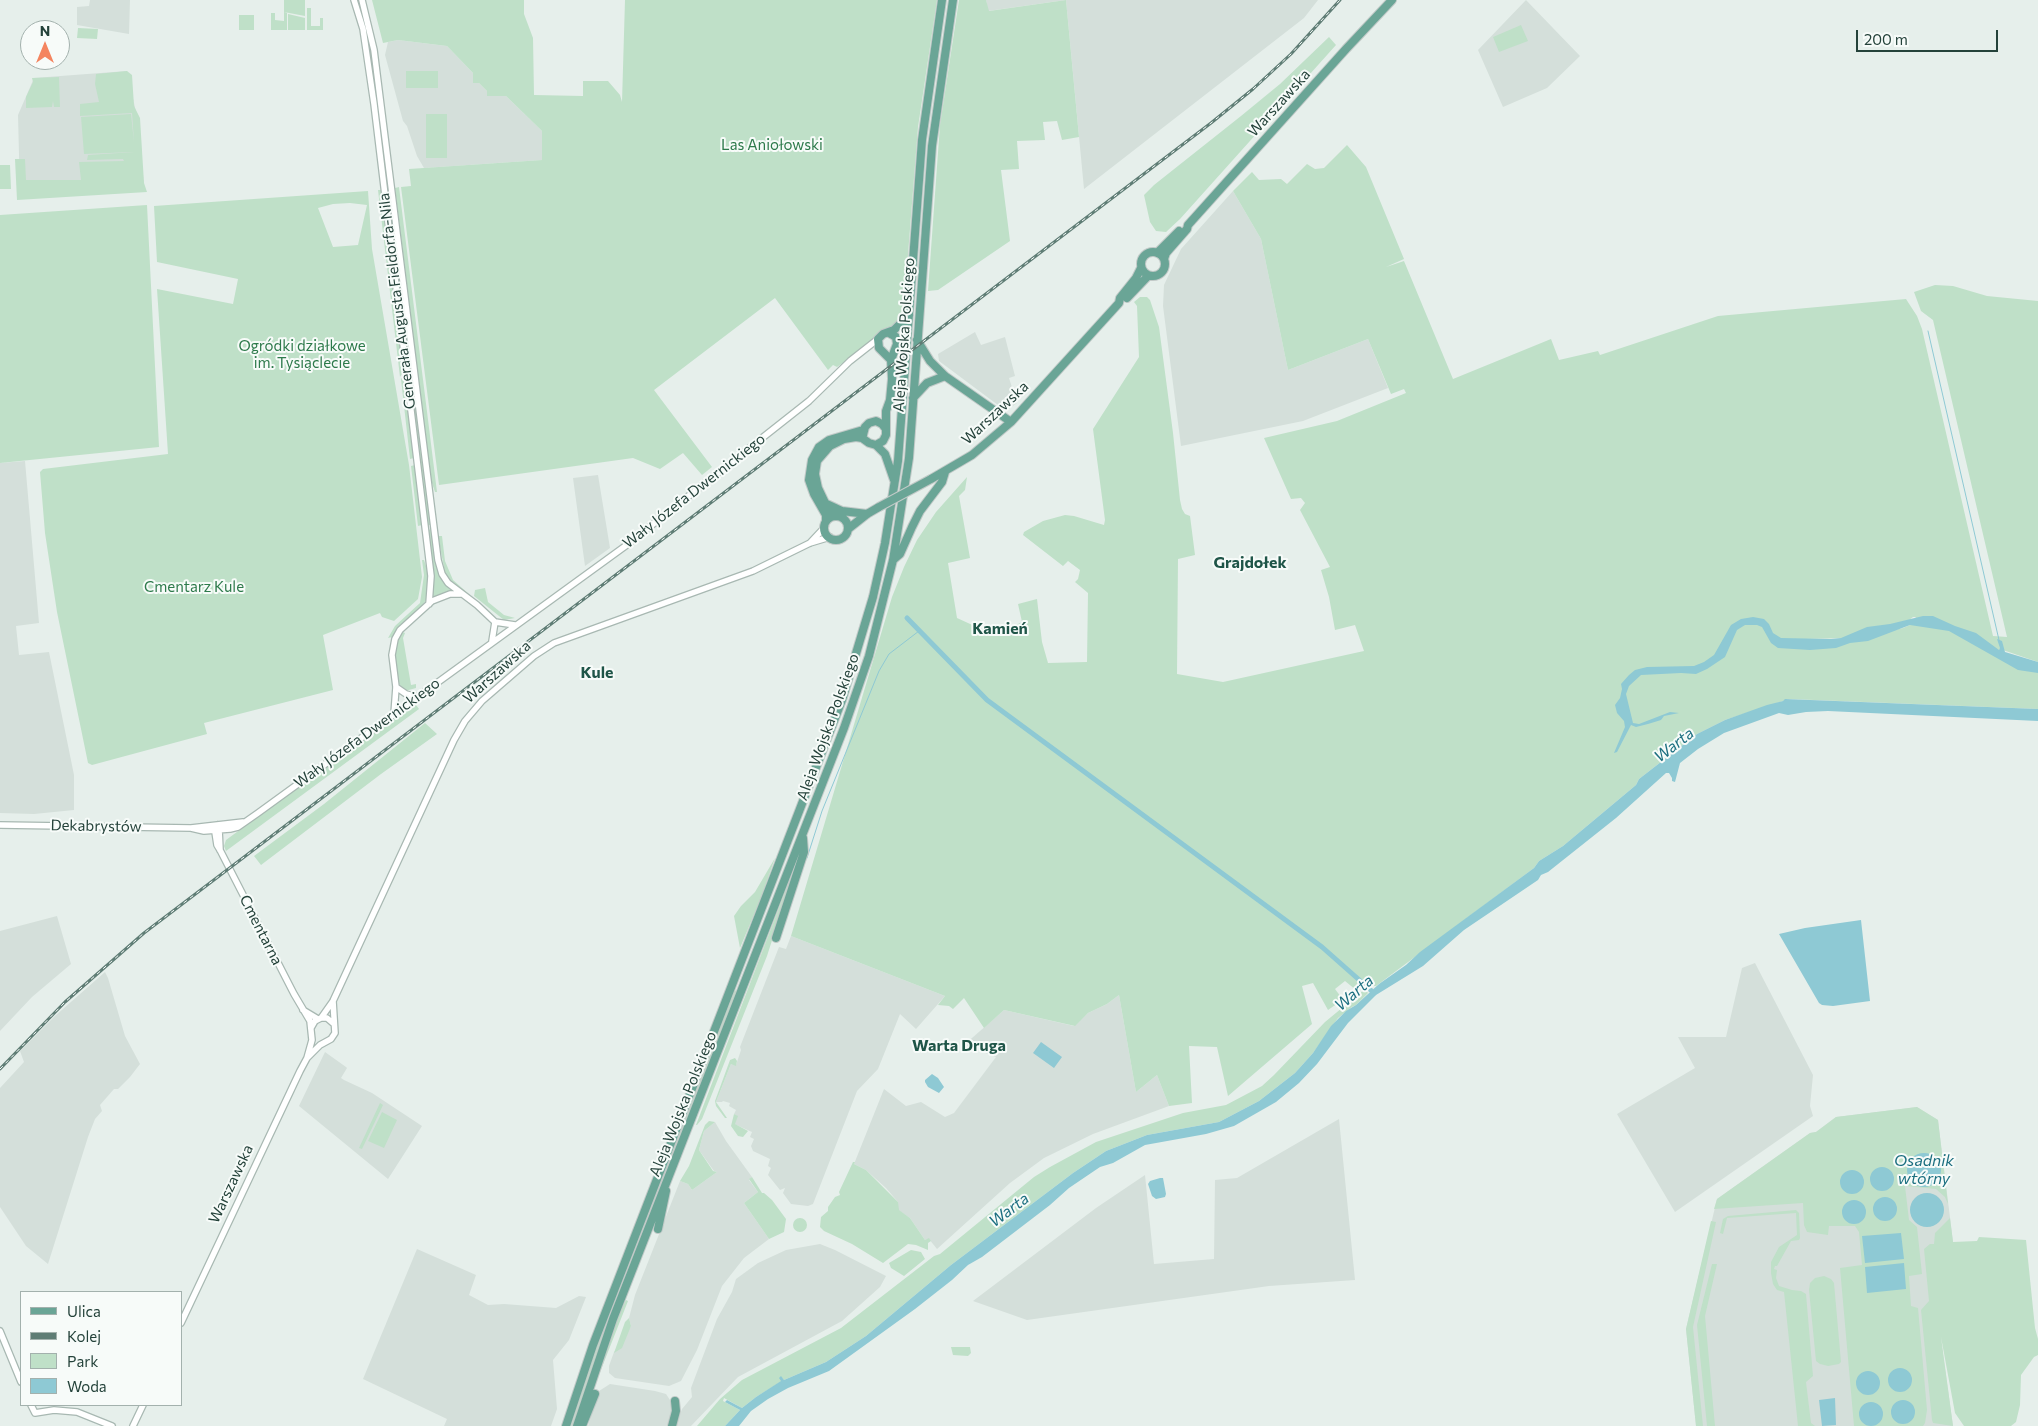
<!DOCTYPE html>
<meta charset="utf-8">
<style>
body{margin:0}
#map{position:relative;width:2038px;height:1426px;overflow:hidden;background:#e6efeb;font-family:Commissioner,sans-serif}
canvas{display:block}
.legend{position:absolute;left:20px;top:1291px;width:162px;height:115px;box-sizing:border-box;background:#f7fbf9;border:1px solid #a3b1ad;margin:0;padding:6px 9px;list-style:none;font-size:15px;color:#24423a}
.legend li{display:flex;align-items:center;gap:10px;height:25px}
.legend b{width:25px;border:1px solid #a3b1ad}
.north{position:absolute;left:20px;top:20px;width:50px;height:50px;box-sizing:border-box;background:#f7fbf9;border:1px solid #a3b1ad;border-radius:50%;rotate:0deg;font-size:14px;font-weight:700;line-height:20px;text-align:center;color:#24423a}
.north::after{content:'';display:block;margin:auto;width:18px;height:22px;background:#f4845f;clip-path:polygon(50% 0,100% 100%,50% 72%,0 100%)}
.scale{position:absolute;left:1856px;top:30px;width:142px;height:22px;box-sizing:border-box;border:2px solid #24423a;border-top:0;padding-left:6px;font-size:15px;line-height:18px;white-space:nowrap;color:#24423a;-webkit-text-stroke:4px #f7fbf9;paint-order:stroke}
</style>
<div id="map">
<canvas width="2038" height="1426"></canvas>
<ul class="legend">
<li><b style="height:6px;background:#6aa596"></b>Ulica</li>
<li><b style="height:6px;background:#5f7d75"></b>Kolej</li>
<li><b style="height:14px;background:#bfe0c8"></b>Park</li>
<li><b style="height:14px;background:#8ec9d4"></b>Woda</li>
</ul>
<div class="north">N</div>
<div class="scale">200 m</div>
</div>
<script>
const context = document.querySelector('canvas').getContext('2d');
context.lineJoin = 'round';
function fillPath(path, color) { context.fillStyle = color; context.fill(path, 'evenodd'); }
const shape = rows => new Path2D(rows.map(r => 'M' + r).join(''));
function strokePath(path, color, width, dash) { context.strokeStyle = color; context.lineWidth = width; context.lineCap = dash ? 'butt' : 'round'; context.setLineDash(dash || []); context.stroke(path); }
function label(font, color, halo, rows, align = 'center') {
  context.font = font + ' Commissioner,sans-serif'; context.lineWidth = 4; context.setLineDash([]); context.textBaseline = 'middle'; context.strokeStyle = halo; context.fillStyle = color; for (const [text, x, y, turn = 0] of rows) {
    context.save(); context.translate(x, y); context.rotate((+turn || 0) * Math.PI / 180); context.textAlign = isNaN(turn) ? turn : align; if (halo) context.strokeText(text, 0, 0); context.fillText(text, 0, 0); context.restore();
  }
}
fillPath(shape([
 [90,0,130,0,129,34,77,25,77,7,89,6],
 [986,0,1318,0,1304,18,1084,189,1066,0,988,11],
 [1526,0,1580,56,1547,88,1503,107,1478,50],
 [398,40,447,46,473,73,474,82,479,83,487,91,506,96,542,131,542,160,424,168,417,156,407,126,403,121,385,55,388,42],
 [127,71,136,112,144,184,20,193,18,115,34,78],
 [1233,191,1261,239,1288,370,1368,339,1388,388,1303,421,1181,446,1163,306,1164,285,1181,249],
 [975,332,981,345,1005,337,1015,376,1009,378,1017,403,1006,411,939,361,938,354],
 [25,461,39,623,16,626,19,655,49,652,74,775,74,810,34,814,0,813,0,463],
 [598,475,610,548,585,566,573,478],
 [57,916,71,964,32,997,0,1031,0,931],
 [791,936,945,996,916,1029,900,1014,878,1069,857,1091,813,1204,808,1206,791,1204,783,1193,785,1188,780,1190,768,1175,771,1168,768,1166,770,1159,753,1151,751,1146,754,1139,750,1137,752,1132,734,1124,737,1116,734,1114,736,1110,729,1106,730,1103,723,1101,722,1102,716,1102,731,1064,736,1065,741,1050,740,1047,779,947,786,949],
 [1755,963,1813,1075,1810,1106,1813,1116,1675,1212,1617,1114,1695,1068,1678,1037,1726,1037,1742,968],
 [105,972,108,978,125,1036,140,1064,130,1077,118,1089,114,1089,100,1105,102,1111,95,1119,88,1137,48,1264,26,1246,0,1207,0,1088,24,1062,20,1051,55,1016],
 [1119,995,1136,1092,1157,1075,1169,1106,1093,1134,1044,1158,1010,1183,937,1249,929,1239,925,1240,910,1218,898,1210,898,1202,886,1188,866,1170,854,1164,884,1089,906,1106,921,1102,945,1117,954,1113,996,1057,964,1045,1004,1010,1074,1026,1088,1013,1107,1004],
 [325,1052,346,1067,347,1068,341,1078,344,1080,372,1093,422,1126,388,1179,299,1106],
 [1917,1107,1938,1120,1953,1242,1935,1297,1953,1426,1696,1426,1686,1329,1717,1199,1810,1133,1816,1132,1836,1117],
 [1339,1119,1355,1280,1269,1286,1027,1320,973,1301,1096,1208,1145,1175,1154,1264,1214,1259,1215,1180,1237,1178],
 [715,1122,726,1141,752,1177,749,1180,758,1192,744,1203,769,1239,744,1258,722,1286,697,1350,681,1381,669,1386,615,1378,609,1373,609,1366,614,1352,631,1326,629,1318,635,1295,680,1181,688,1184,692,1190,717,1172,714,1171,699,1150,704,1131],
 [820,1244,835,1250,886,1276,880,1287,842,1321,738,1377,691,1426,676,1426,682,1409,692,1397,691,1388,717,1319,732,1292,736,1279,758,1263,786,1250],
 [417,1249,476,1275,469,1295,488,1305,504,1304,556,1308,579,1296,586,1297,569,1340,553,1360,557,1409,551,1426,444,1426,447,1419,363,1379],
 [610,1384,655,1391,666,1394,674,1406,669,1426,588,1426,599,1391]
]), '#d4dfda');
fillPath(shape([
 [284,0,305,0,305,16,284,12],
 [372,0,524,0,524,14,533,38,534,95,583,96,583,81,608,81,620,95,622,102,625,0,937,0,918,127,904,305,897,324,837,367,833,365,828,370,775,298,654,390,712,467,702,475,683,453,660,469,633,458,439,485,401,187,411,186,409,169,542,160,542,131,506,96,487,96,487,91,479,83,473,83,473,73,447,46,398,40,383,43],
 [959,0,986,0,989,11,1066,0,1079,137,1062,140,1057,121,1043,122,1045,140,1017,141,1019,169,1001,170,1010,241,938,290,928,291,940,125],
 [307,8,311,8,311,26,320,26,320,18,323,18,323,30,307,30],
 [284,12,287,13,287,30,271,30,271,13,275,13,275,20,284,21],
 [288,14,305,18,305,30,288,30],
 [239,15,254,15,254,30,239,30],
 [1521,25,1528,41,1499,52,1493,37],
 [78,28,98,29,97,39,77,38],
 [1329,37,1336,45,1180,219,1166,232,1156,231,1150,222,1144,195,1154,185,1241,116,1280,84],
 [127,71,132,75,134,106,140,118,144,183,147,192,17,200,15,159,25,159,26,180,81,180,79,162,124,161,123,159,87,160,88,155,134,152,84,154,81,117,131,114,134,142,132,113,80,116,80,104,99,102,95,84,96,74],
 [406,71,438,71,438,88,406,88],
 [59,77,60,107,54,107,53,101,52,107,26,108,26,97,33,82,32,78],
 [426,114,447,114,447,158,426,158],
 [1347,145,1366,167,1404,259,1386,267,1404,261,1453,379,1551,339,1559,360,1598,351,1600,355,1718,316,1906,299,1917,316,1922,329,1993,636,2007,637,1933,320,1921,311,1914,292,1935,285,1953,286,1987,296,2038,301,2038,662,2000,649,1999,650,2038,670,2038,709,1789,699,1725,720,1697,734,1639,779,1636,785,1563,846,1539,861,1534,868,1376,986,1371,986,1363,980,1356,990,1345,981,1335,989,1341,997,1341,1001,1328,1010,1313,983,1302,986,1312,1024,1228,1096,1217,1047,1189,1046,1192,1103,1169,1106,1157,1075,1136,1092,1119,995,1107,1004,1088,1013,1075,1026,1004,1010,984,1028,964,998,953,1009,949,1006,938,1005,945,996,791,936,892,597,904,567,917,540,936,512,967,477,965,490,959,496,970,558,948,563,957,618,979,628,1006,630,1022,622,1018,604,1037,599,1042,642,1048,663,1087,662,1088,593,1075,582,1078,579,1080,570,1068,561,1063,566,1023,535,1024,532,1043,521,1065,515,1074,516,1104,525,1105,520,1093,429,1139,357,1137,306,1134,302,1140,297,1147,297,1150,300,1159,327,1173,433,1180,500,1182,509,1185,514,1190,516,1195,555,1178,559,1177,674,1223,682,1364,651,1355,625,1335,630,1329,597,1321,570,1330,567,1300,510,1305,503,1301,498,1291,499,1264,438,1337,421,1406,393,1404,389,1391,394,1368,339,1288,370,1261,239,1233,191,1252,172,1259,180,1281,179,1287,184,1307,164,1315,169,1324,168],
 [1913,617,1916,617,1910,625,1903,628,1851,640,1805,639,1849,638,1908,621],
 [0,165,10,165,11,189,0,189],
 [399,187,437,492,435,492,431,480,395,188],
 [387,189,390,189,432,525,427,525],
 [378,190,381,190,403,372,400,377],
 [368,191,372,249,409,465,422,577,418,599,394,621,382,617,380,613,323,635,333,690,204,723,207,734,92,765,88,763,57,612,45,533,40,472,43,469,168,454,157,289,233,304,238,279,157,262,154,206],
 [350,203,367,205,358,245,333,247,318,208,333,204],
 [147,205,159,447,0,463,0,215],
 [404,375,414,458,410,459,401,379],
 [415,465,422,525,418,526,411,466],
 [432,529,440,575,455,591,443,594,431,599,433,572,428,530],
 [438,536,442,536,445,561,453,580,470,595,469,596,453,584,445,573],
 [422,560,424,560,427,569,428,581,426,600,420,609,400,625,392,637,388,638,395,626,420,603,424,575],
 [485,588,488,602,504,615,515,618,504,620,474,596,475,590],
 [403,632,405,633,403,638,411,685,416,684,416,688,405,691,399,684,395,654,398,641],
 [414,702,419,709,226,851,224,846,226,840],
 [425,723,437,734,381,774,261,865,254,856,324,804],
 [801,850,767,956,702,1119,697,1125,696,1125],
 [775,858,761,898,740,948,734,916,741,906,755,892],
 [1365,989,1368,993,1356,1005,1352,1007,1338,1018,1313,1053,1295,1073,1259,1101,1219,1122,1147,1135,1106,1151,1073,1173,951,1265,866,1336,826,1362,784,1380,781,1377,782,1381,756,1397,742,1408,724,1398,723,1401,740,1410,725,1426,697,1426,720,1399,742,1380,841,1328,934,1256,940,1254,1034,1177,1050,1167,1096,1142,1183,1113,1226,1105,1262,1086,1274,1075,1325,1022],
 [734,990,737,991,728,1014,623,1282,587,1382,574,1426,571,1426,596,1347],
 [735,1058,737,1061,736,1066,731,1064,716,1102,727,1118,725,1118,716,1106,715,1101,730,1060],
 [380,1103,383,1105,362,1149,359,1148],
 [1917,1107,1938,1120,1948,1204,1945,1197,1936,1189,1905,1186,1909,1220,1917,1227,1922,1274,1909,1276,1911,1306,1918,1308,1927,1410,1925,1423,1923,1426,1854,1426,1840,1268,1862,1265,1859,1232,1855,1226,1829,1226,1828,1235,1807,1232,1804,1225,1803,1203,1714,1209,1717,1199,1810,1133,1816,1132,1836,1117],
 [382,1112,397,1120,384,1148,368,1141],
 [734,1114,738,1116,735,1124,748,1131,743,1137,738,1136,731,1126],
 [709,1121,715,1122,704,1131,699,1150,713,1171,717,1172,692,1190,688,1184,680,1181,689,1166,705,1125],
 [853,1162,855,1162,854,1164,866,1170,898,1202,899,1210,910,1218,925,1240,929,1238,931,1241,928,1243,928,1250,916,1245,908,1244,883,1263,852,1244,824,1231,820,1227,821,1217,828,1211,828,1207,835,1197,840,1195,839,1192],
 [752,1177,762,1193,764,1193,772,1200,786,1219,784,1232,769,1239,744,1203,758,1192,749,1179],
 [1796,1210,1799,1213,1800,1238,1799,1240,1791,1241,1777,1266,1775,1266,1774,1269,1777,1270,1776,1278,1779,1286,1792,1290,1801,1291,1806,1294,1813,1376,1806,1382,1811,1423,1815,1426,1798,1426,1784,1292,1777,1290,1773,1284,1771,1273,1771,1262,1779,1247,1797,1235,1796,1213,1727,1218,1723,1234,1720,1233,1723,1219,1728,1216],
 '793 1225a7 7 0 1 1 14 0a7 7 0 1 1-14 0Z',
 [1950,1218,1953,1242,1977,1241,1979,1237,2026,1240,2035,1328,2038,1339,2038,1355,2034,1357,2021,1375,2020,1405,2016,1422,2011,1426,1964,1426,1955,1413,1941,1337,1953,1426,1933,1423,1932,1420,1921,1310,1929,1301,1924,1249,1930,1244,1934,1244,1935,1233],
 [1711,1221,1716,1222,1693,1327,1703,1426,1696,1426,1686,1329],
 [911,1250,921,1252,925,1259,904,1276,891,1268,889,1263],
 [1712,1264,1717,1264,1705,1316,1715,1426,1707,1426,1697,1325],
 [1824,1276,1831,1279,1834,1283,1841,1362,1839,1364,1828,1366,1820,1364,1816,1361,1809,1290,1810,1283,1815,1278],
 [626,1300,628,1301,593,1390,619,1314],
 [629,1318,631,1326,622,1348,614,1353,625,1322],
 [951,1347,970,1347,971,1353,968,1356,953,1355]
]), '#bfe0c8');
fillPath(shape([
 [1923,616,1933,616,1955,626,1976,633,1999,650,2000,648,1997,639,2002,641,2005,652,2038,662,2038,673,2018,670,1949,631,1910,625,1868,641,1850,643,1836,648,1810,650,1778,648,1771,643,1762,627,1757,625,1745,625,1737,630,1725,657,1707,669,1696,674,1681,673,1641,675,1629,686,1626,694,1633,723,1639,724,1670,712,1679,713,1664,716,1661,720,1648,724,1636,727,1631,725,1617,752,1614,753,1625,727,1624,721,1617,713,1615,705,1620,698,1622,689,1621,684,1629,675,1635,670,1647,667,1694,666,1704,662,1714,655,1731,625,1741,619,1753,617,1764,619,1769,624,1773,633,1781,638,1831,639,1841,638,1867,627,1890,624],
 [1785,699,2038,709,2038,721,1828,711,1806,712,1788,715,1779,713,1724,733,1698,749,1680,763,1675,782,1672,781,1672,778,1669,773,1666,773,1616,818,1548,872,1541,875,1538,880,1464,930,1423,966,1376,995,1348,1023,1317,1064,1299,1083,1276,1102,1234,1126,1206,1134,1145,1145,1113,1163,1100,1167,1069,1188,1050,1205,982,1257,968,1265,952,1280,915,1309,829,1371,788,1388,768,1399,751,1411,739,1426,725,1426,740,1410,725,1402,727,1400,742,1408,756,1397,781,1381,779,1378,781,1376,784,1380,826,1362,866,1336,951,1265,1073,1173,1106,1151,1147,1135,1219,1122,1259,1101,1295,1073,1313,1053,1331,1026,1346,1011,1356,1005,1379,984,1406,965,1420,952,1534,868,1539,861,1563,846,1636,785,1639,779,1697,734,1725,720,1767,705,1783,701],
 [1861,920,1870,1001,1833,1006,1822,1005,1819,1003,1779,934,1805,928],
 [1041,1042,1062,1057,1054,1068,1033,1053],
 [932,1074,938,1078,944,1087,939,1093,928,1087,925,1082,925,1080],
 '1907 1170a17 17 0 1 1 34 0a17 17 0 1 1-34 0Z',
 '1870 1179a12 12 0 1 1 24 0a12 12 0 1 1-24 0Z',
 '1840 1182a12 12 0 1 1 24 0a12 12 0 1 1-24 0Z',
 [1160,1178,1163,1178,1166,1194,1165,1197,1156,1199,1152,1196,1148,1184,1150,1181],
 '1910 1210a17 17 0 1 1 34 0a17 17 0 1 1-34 0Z',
 '1873 1209a12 12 0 1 1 24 0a12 12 0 1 1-24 0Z',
 '1842 1212a12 12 0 1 1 24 0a12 12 0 1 1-24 0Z',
 [1901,1233,1904,1259,1865,1263,1862,1236],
 [1904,1263,1906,1289,1867,1293,1865,1267],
 '1888 1380a12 12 0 1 1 24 0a12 12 0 1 1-24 0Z',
 '1856 1383a12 12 0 1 1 24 0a12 12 0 1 1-24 0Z',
 [1835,1398,1836,1425,1822,1426,1819,1400],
 '1891 1412a12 12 0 1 1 24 0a12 12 0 1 1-24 0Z',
 '1859 1414a12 12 0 1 1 24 0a12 12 0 1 1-24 0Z'
]), '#8ec9d4');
strokePath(shape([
 [1928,331,1999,640],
 [807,858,822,811,879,671,889,654,919,631]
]), '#8ec9d4', 1);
strokePath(shape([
 [907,618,987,700,1322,947,1374,993]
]), '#8ec9d4', 5);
const minor = shape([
 [354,0,363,29,374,104,431,576,429,604],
 [362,0,374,50,438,560,442,574,448,583,477,605,495,622,492,641],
 [810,543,825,527],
 [495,622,515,625],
 [396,687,406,694,417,697],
 [394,714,396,687,392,655,395,639,400,630,432,601,450,594,461,594],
 [0,825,191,828,243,822],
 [218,825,215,832,217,845,220,850,294,994,310,1021,312,1040,307,1058],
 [191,828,204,831,230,829,238,827,258,813,624,547,809,401,850,361,878,339],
 [219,829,220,850],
 [303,1010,318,1019],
 [321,1018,333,1001,454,740,465,721,482,701,534,656,554,643,753,571,810,543,830,537],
 [311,1028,315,1021,321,1018,327,1018,334,1024],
 [181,1323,300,1071,307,1058,320,1045,331,1039,335,1033,333,1001],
 [0,1331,21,1382],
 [31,1405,35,1413,54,1410,77,1412,112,1426],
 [133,1426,143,1405]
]);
const major = shape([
 '1141 264a12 12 0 1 1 24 0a12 12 0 1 1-24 0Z',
 [1157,253,1179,231],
 [1164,259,1166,253,1187,229,1188,225,1346,49,1392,0],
 [1127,298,1148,276],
 [917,340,930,361,945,376,1011,422],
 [891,360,879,348,878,339,883,334,894,330,909,315],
 [913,398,927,383,945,376],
 [886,429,886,411,890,400,892,379,891,360,897,344,896,337,889,333],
 [863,435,865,427,869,423,876,421,882,424,886,429,886,435,883,441,876,445],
 [931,479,972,455,1011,422,1119,303,1120,298,1136,278,1141,268],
 [827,504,842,511,867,514],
 [836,516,828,509,818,488,815,474,817,461,830,446,844,439,856,437,862,438,869,443,876,445,885,454,894,480],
 '824 528a12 12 0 1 1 24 0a12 12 0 1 1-24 0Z',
 [826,521,826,515,814,494,809,480,812,460,819,447,829,440,863,430],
 [848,529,867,514,879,507],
 [893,560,900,554,912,527,920,511,942,482,945,472],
 [776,938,804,852,803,838],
 [658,1229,666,1191],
 [566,1426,593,1345,842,700,873,597,885,543,898,461,922,140,942,0],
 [577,1426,613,1319,844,728,869,656,893,560,909,458,932,146,953,0],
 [582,1426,595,1394],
 [672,1426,676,1411,675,1401]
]);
strokePath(minor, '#a8b8b2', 8);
strokePath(major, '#c2cac8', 10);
strokePath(minor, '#fff', 5.5);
strokePath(major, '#6aa596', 8);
const rail = shape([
 [0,1069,65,1002,144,933,1211,123,1253,89,1291,54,1340,0]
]);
strokePath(rail, '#5f7d75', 3);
strokePath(rail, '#f7fbf9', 1, [4]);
const majorBridge = shape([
 [879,507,931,479]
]);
strokePath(majorBridge, '#c2cac8', 10, []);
strokePath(majorBridge, '#6aa596', 8);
label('15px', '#24423a', '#f7fbf9', [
 ["Warszawska",1279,103,-48],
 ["Generała Augusta Fieldorfa-Nila",397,301,-97],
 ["Aleja Wojska Polskiego",904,335,-86],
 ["Warszawska",995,413,-43],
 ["Wały Józefa Dwernickiego",694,491,-38],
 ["Warszawska",497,672,-42],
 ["Aleja Wojska Polskiego",828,727,-70],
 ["Wały Józefa Dwernickiego",367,733,-36],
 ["Dekabrystów",96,826,1],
 ["Cmentarna",261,930,63],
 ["Aleja Wojska Polskiego",683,1104,-68],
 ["Warszawska",231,1184,-65]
]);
label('15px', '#2d7a4b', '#f7fbf9', [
 ["Las Aniołowski",772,145],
 ["Ogródki działkowe",302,346],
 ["im. Tysiąclecie",302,363],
 ["Cmentarz Kule",194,587]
]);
label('bold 16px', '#1f5548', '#f7fbf9', [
 ["Grajdołek",1250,563],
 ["Kamień",1000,629],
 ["Kule",597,673],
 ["Warta Druga",959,1046]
]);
label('italic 16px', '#1c6f80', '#f7fbf9', [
 ["Warta",1674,745,-38],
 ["Warta",1354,993,-41],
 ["Osadnik",1924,1161],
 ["wtórny",1924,1179],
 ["Warta",1009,1210,-37]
]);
</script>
